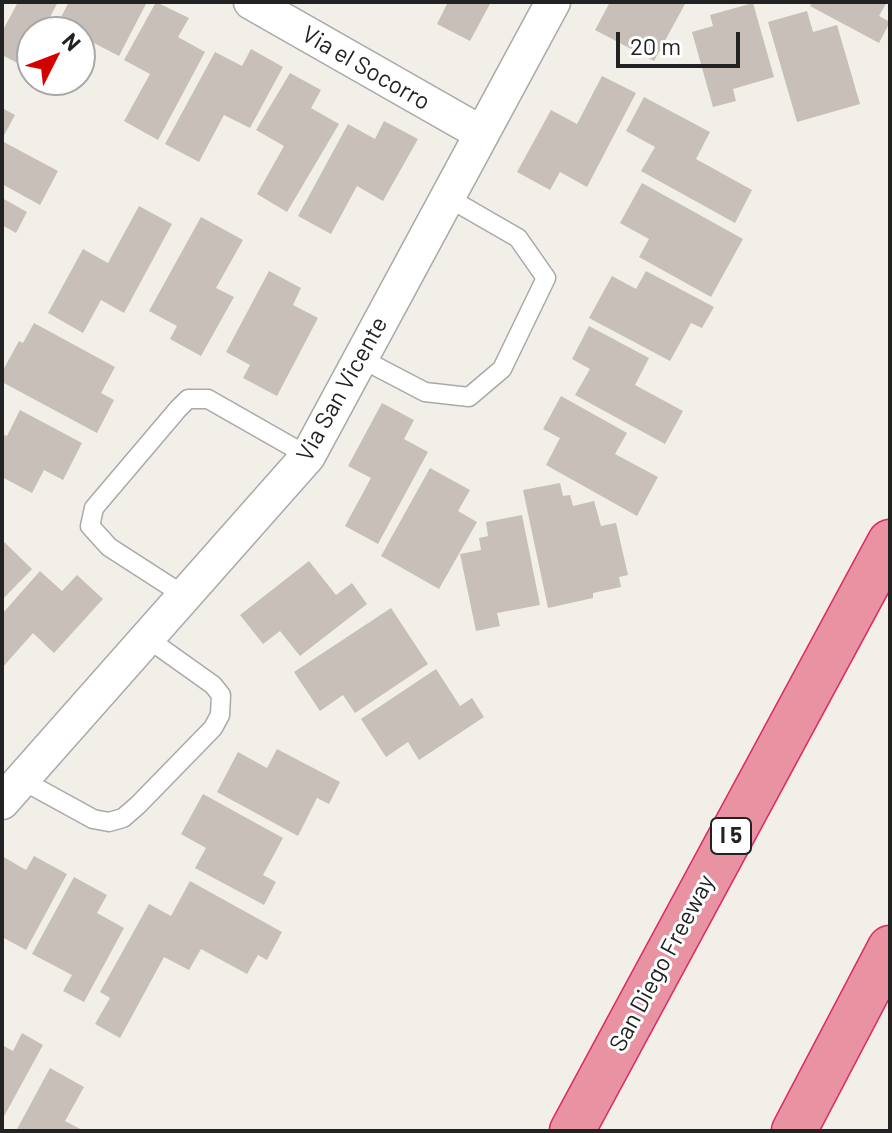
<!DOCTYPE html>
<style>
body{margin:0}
#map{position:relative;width:892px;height:1133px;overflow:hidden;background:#f2efe9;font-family:Barlow,sans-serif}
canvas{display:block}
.frame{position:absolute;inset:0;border:4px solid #222;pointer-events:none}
.north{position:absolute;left:16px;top:16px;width:80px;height:80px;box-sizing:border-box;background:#fff;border:2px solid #a7a7a7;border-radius:50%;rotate:48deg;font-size:22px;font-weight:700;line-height:32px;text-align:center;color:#222}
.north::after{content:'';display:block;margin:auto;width:28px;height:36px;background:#d40000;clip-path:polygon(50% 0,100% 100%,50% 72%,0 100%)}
.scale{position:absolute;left:616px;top:32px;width:124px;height:36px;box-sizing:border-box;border:4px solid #222;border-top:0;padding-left:10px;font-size:24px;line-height:28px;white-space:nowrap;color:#222;-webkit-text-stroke:6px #fff;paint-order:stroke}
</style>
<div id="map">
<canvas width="892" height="1133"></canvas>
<div class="frame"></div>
<div class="north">N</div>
<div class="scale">20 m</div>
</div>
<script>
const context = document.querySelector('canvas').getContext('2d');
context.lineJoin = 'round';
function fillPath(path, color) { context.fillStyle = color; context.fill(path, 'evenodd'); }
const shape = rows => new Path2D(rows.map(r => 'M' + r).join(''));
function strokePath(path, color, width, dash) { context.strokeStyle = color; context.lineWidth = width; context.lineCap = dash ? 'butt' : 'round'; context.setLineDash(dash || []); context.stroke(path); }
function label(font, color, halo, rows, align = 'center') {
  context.font = font + ' Barlow,sans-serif'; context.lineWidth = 6; context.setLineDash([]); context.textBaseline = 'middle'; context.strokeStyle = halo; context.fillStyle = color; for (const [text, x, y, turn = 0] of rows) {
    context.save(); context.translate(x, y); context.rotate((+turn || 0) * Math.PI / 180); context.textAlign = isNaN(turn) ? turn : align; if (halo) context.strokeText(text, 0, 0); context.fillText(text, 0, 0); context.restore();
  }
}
fillPath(shape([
 [18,2,58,2,42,32,32,32,32,50,23,66,2,55,2,32],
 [69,2,147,2,119,56,92,42,80,65,80,32,53,32],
 [156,2,189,18,178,37,205,52,158,140,124,121,150,74,124,60],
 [448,2,491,2,470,41,437,24],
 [610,2,686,2,654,61,595,30],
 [812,2,887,2,879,16,890,22,879,43,810,6],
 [753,3,774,77,733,89,736,101,713,107,692,32,713,26,710,15],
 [807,11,813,32,837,25,860,104,797,122,768,22],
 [251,49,283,67,250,128,224,115,199,162,165,144,215,52,242,66],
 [290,73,321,90,311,108,339,124,287,212,257,194,284,146,256,130],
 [602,76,636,93,587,187,560,172,550,190,517,172,551,110,577,124],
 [644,97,710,132,696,159,752,190,735,223,641,171,655,147,626,131],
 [2,108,15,115,2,139],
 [384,121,418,139,383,201,357,186,331,234,298,216,348,124,375,139],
 [2,141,58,171,40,205,2,184],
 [642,183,743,239,711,297,639,257,649,239,620,223],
 [2,198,27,212,16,233,2,225],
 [139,206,172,224,124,313,101,300,83,333,48,313,83,249,108,263],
 [201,217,243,240,216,288,234,297,201,356,170,339,177,326,149,311],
 [269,271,301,288,293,305,318,318,277,396,243,378,250,365,226,352],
 [646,271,714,307,702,328,691,323,670,361,589,318,612,276,636,289],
 [34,323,115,367,101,393,114,400,97,433,2,382,2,372,19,341,23,343],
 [589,326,649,358,635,385,683,411,665,444,575,395,590,369,572,359],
 [561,396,627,433,615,454,658,477,637,516,546,465,560,438,543,429],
 [382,403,414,420,404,439,428,452,378,544,345,526,371,478,348,466],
 [20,410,82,443,63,480,44,470,32,493,2,477,2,434,7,436],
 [430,468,470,490,458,511,477,522,439,589,381,556],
 [560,483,563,496,570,495,573,506,594,501,601,526,616,523,628,575,619,577,621,587,593,593,593,598,548,608,523,490],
 [522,515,540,605,497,613,500,626,476,631,460,554,481,550,479,538,488,536,486,522],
 [2,540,32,569,2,600],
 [309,561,336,595,352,583,367,604,300,656,280,631,263,644,240,615],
 [40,571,62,591,77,575,103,599,54,653,33,633,2,668,2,614],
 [391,608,428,664,355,713,343,695,320,711,294,672],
 [436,669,460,706,472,698,484,717,419,760,408,742,386,757,361,719],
 [277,749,340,782,329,804,317,798,298,836,217,792,238,752,267,768],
 [203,794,283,838,263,875,276,882,264,905,195,868,206,848,181,834],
 [2,856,26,870,34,856,67,874,26,950,2,937],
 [74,877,107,895,97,913,124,928,84,1002,63,991,72,975,32,954],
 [190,881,282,932,267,960,258,955,247,974,201,949,189,970,164,957,120,1038,95,1024,110,998,100,992,149,904,171,916],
 [22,1033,43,1045,2,1120,2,1045,13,1051],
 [50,1068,84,1087,65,1121,84,1131,16,1131]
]), '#c7bfb8');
const service = shape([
 [360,358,425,392,469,397,502,369,546,278,518,238,447,197],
 [185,596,109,547,90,526,94,508,178,409,188,399,208,399,308,456],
 [22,780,93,819,109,822,123,818,138,805,213,728,220,715,221,695,213,685,147,638]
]);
const minor = shape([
 [251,2,481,133],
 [2,802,308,456,553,2]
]);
const motorway = shape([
 [572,1131,890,542],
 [794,1131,890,948]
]);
strokePath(service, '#a9a9a9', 21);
strokePath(minor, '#a9a9a9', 37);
strokePath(motorway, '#dc2a67', 47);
strokePath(service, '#fff', 18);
strokePath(minor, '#fff', 34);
strokePath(motorway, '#e892a2', 44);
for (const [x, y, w] of [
 [731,836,40]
]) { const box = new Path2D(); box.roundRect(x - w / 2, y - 18, w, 36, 6); context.fillStyle = '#fff'; context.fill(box); strokePath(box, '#222', 2); }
label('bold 22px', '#222', null, [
 ["I 5",731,836]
]);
label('24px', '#222', '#fff', [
 ["Via el Socorro",366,68,30],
 ["Via San Vicente",342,389,-61],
 ["San Diego Freeway",662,963,-62]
]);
</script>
